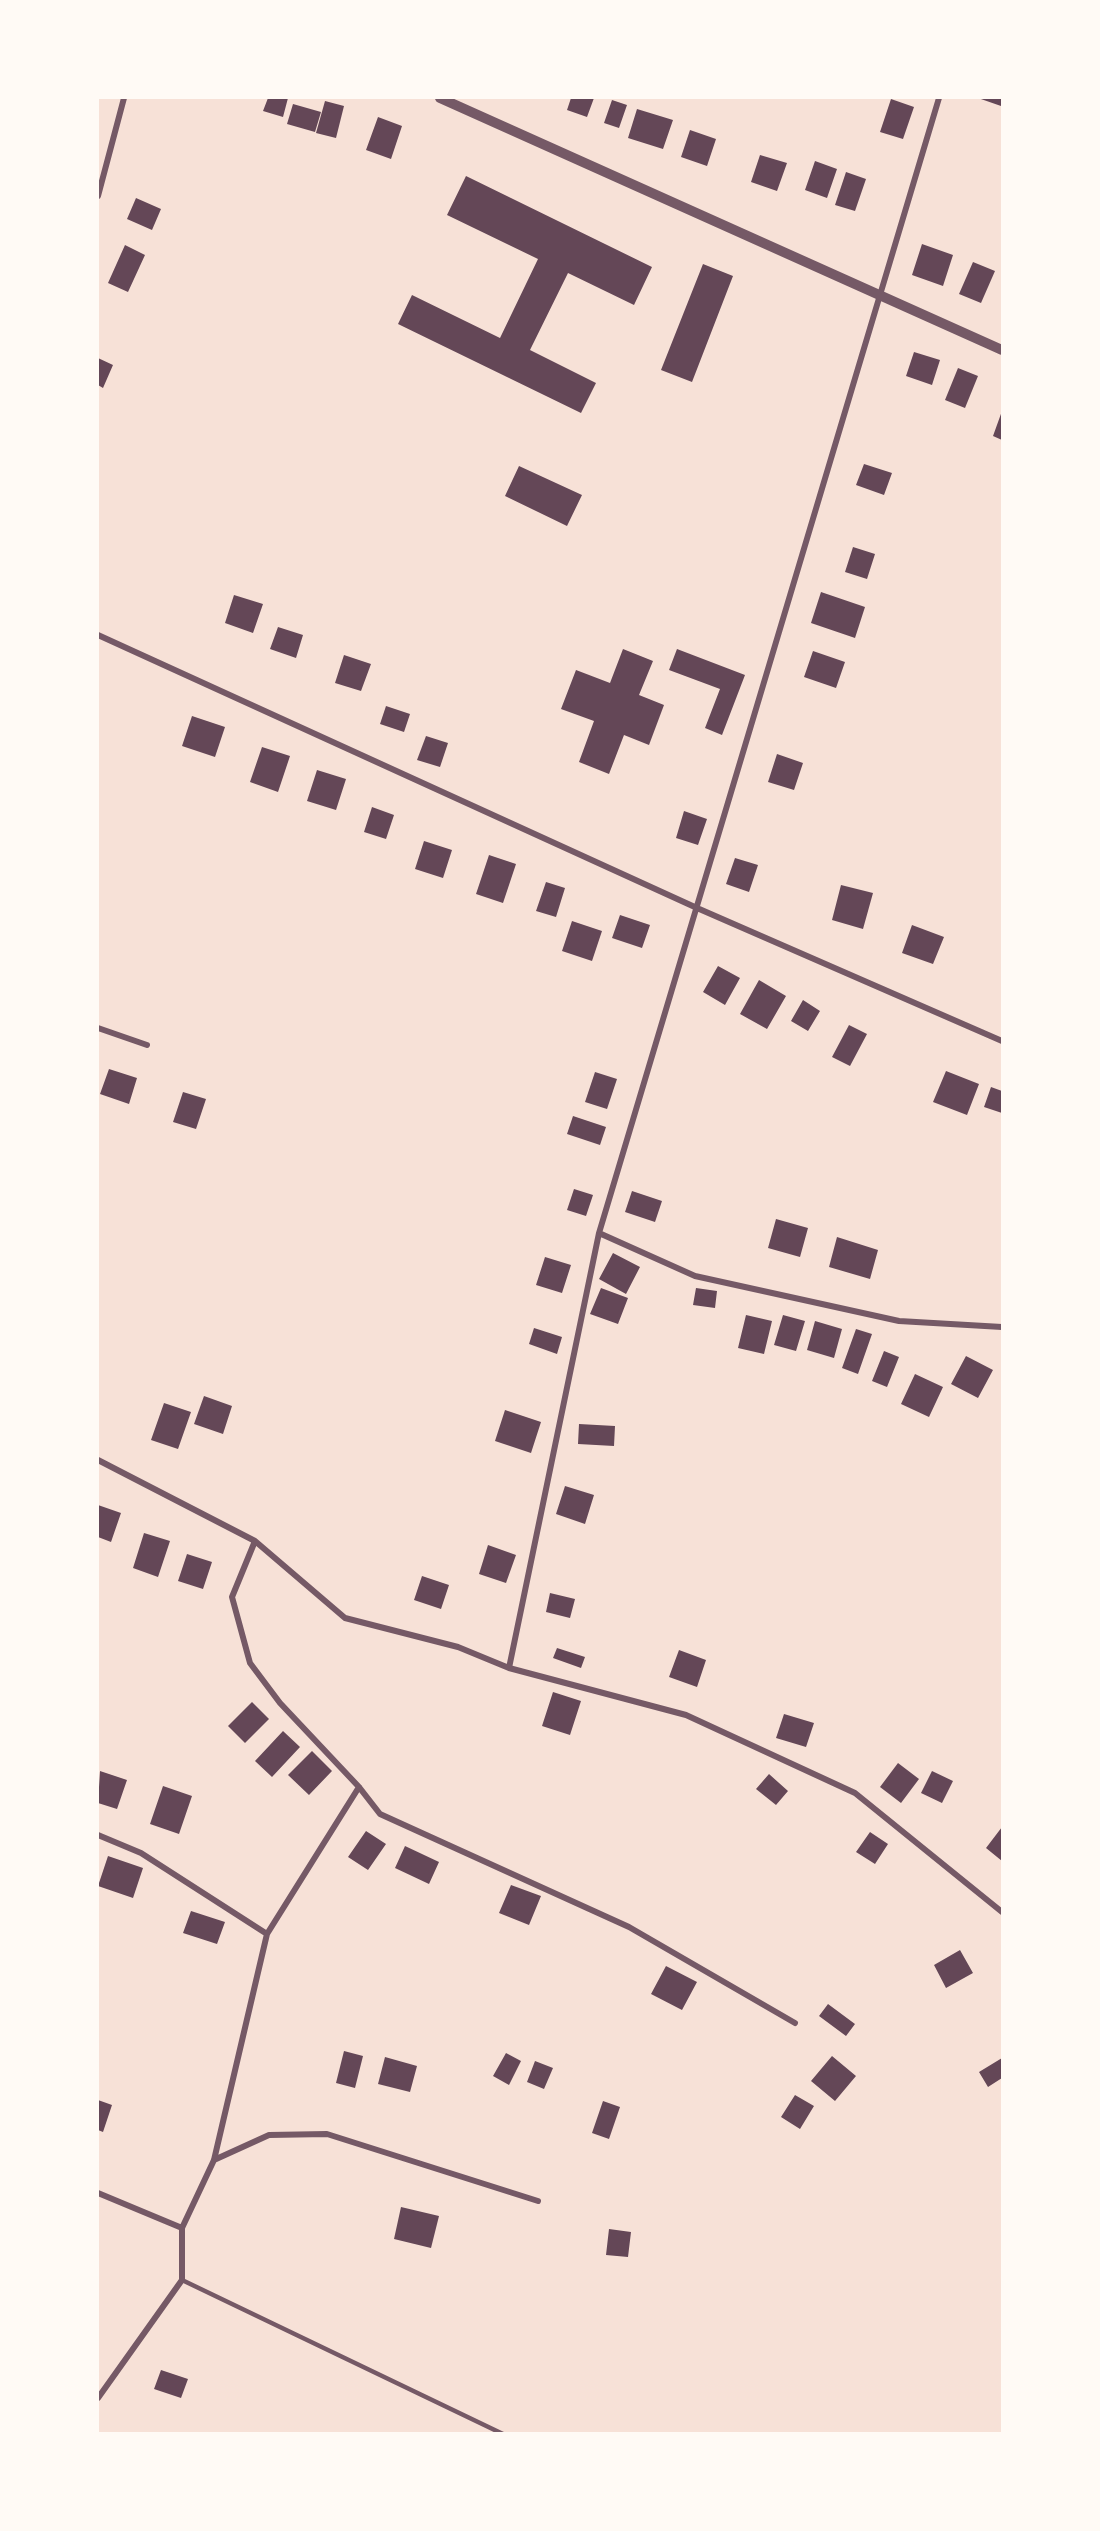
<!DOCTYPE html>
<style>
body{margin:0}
#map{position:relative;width:1100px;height:2531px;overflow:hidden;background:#f7e1d7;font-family:Raleway,sans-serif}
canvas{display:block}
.frame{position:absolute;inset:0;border:99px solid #fffaf5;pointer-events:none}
</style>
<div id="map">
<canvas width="1100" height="2531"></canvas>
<div class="frame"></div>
</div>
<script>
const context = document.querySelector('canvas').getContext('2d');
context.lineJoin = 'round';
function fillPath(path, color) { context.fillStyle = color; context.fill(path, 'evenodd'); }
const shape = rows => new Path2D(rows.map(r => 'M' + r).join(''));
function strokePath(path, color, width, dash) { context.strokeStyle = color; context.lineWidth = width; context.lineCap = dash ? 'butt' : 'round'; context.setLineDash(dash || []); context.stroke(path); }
fillPath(shape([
 [268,98,288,98,283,117,263,111],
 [571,98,594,98,587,117,567,110],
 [978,98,1002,98,1002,102,1001,106],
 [891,99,914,107,903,139,880,132],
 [612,100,627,105,619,128,604,123],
 [325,101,344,106,336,138,316,133],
 [293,104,321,112,315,132,287,124],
 [637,109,673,120,663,149,628,138],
 [378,117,402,126,391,159,366,150],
 [690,130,716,139,707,166,681,157],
 [760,155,787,163,777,191,751,182],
 [815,161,837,169,827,198,805,190],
 [846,172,866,179,855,211,835,205],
 [466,176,652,267,634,305,568,273,530,350,596,383,581,413,398,324,412,295,500,338,538,259,447,215],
 [136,198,161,209,152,230,127,219],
 [922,244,953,255,943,286,912,275],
 [125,245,145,255,128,292,108,283],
 [973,262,995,271,981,303,959,294],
 [703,264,733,276,692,382,661,370],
 [914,352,940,360,932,385,906,376],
 [98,358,113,365,103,388,98,385],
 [958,368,978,376,965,408,945,400],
 [1002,411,1002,440,993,436],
 [864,464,892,473,884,495,856,485],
 [519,466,582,495,567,526,505,496],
 [853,547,875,554,867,579,845,572],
 [821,592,865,607,855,638,811,623],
 [234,595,263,604,253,633,225,623],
 [278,627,303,635,296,658,270,649],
 [623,649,653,661,639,695,664,705,649,745,624,735,609,774,579,762,594,721,561,709,576,670,610,683],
 [677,649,745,675,722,735,705,728,720,689,669,670],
 [813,651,845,662,836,688,804,677],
 [344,655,371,664,361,691,335,683],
 [386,706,410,714,404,732,380,724],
 [192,716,225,727,215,757,182,746],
 [426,736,448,743,440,767,417,760],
 [262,747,290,756,278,792,250,782],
 [777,754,803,763,794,790,768,782],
 [317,770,346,779,336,810,307,801],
 [372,807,394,815,386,839,364,832],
 [684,811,707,819,698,845,676,838],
 [424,841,452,850,443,878,415,869],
 [489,855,516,864,503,903,476,894],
 [735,858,758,865,749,892,726,884],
 [546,882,565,888,556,917,536,911],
 [841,885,873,893,863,929,832,920],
 [620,915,650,925,642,948,612,938],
 [572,921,602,931,592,961,562,951],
 [912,925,944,937,933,964,902,953],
 [718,966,740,978,725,1005,703,992],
 [759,980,786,996,767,1029,740,1014],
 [803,1000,820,1011,808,1031,791,1021],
 [849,1025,867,1034,850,1066,832,1057],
 [109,1069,137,1078,129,1104,100,1094],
 [946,1071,979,1084,967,1115,933,1102],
 [595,1072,617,1079,607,1109,585,1102],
 [991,1087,1002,1091,1002,1113,984,1107],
 [183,1092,206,1099,196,1129,173,1122],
 [573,1116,606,1127,600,1145,567,1134],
 [574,1189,593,1195,586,1216,567,1210],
 [632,1191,662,1201,655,1222,625,1212],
 [776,1219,808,1228,800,1257,768,1248],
 [837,1237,878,1250,870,1279,829,1267],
 [613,1253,640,1267,626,1294,599,1279],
 [545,1257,571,1265,562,1293,536,1285],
 [601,1288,628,1298,618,1324,590,1314],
 [696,1288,717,1291,715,1308,693,1305],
 [746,1315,772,1321,764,1354,738,1348],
 [783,1315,805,1321,796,1351,774,1345],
 [815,1321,842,1329,834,1358,807,1350],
 [534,1328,562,1337,557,1354,529,1344],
 [856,1329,872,1334,858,1374,842,1368],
 [884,1351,899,1357,887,1387,872,1381],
 [966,1356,993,1370,978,1398,951,1384],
 [915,1374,943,1387,929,1417,901,1404],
 [204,1396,232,1406,223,1434,194,1424],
 [164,1403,191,1412,178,1449,151,1440],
 [505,1410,541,1422,531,1453,495,1441],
 [579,1424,615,1426,614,1446,578,1444],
 [565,1486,594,1495,585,1524,556,1514],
 [98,1505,121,1513,111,1542,98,1537],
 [144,1533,170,1541,158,1577,133,1568],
 [488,1545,516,1555,506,1583,479,1574],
 [187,1554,212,1562,203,1589,178,1581],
 [422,1576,449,1585,441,1609,414,1600],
 [550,1593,575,1599,570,1618,546,1612],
 [557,1648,585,1657,581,1668,553,1658],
 [679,1650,706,1660,697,1687,669,1677],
 [553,1692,581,1701,570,1735,542,1726],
 [252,1702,269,1719,245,1743,228,1726],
 [784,1714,814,1723,806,1747,776,1738],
 [283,1731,300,1747,272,1777,255,1761],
 [312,1751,332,1771,309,1795,288,1775],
 [898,1763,919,1779,901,1803,880,1787],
 [100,1771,127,1780,117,1809,98,1803],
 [932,1771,953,1781,942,1803,921,1793],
 [769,1774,788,1791,776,1805,756,1789],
 [163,1786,192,1796,179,1834,150,1824],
 [1002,1827,1002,1861,986,1848],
 [366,1831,386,1844,368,1870,348,1857],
 [870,1832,888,1844,875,1864,856,1852],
 [405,1846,439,1862,429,1884,395,1868],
 [108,1856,143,1868,133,1898,98,1886],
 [511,1885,541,1896,529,1925,499,1913],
 [191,1911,225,1922,217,1944,183,1933],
 [960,1950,973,1973,946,1988,934,1965],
 [666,1966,697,1982,682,2010,651,1994],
 [828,2004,855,2024,846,2036,819,2016],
 [344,2051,363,2056,355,2088,336,2083],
 [506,2053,521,2061,509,2085,493,2076],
 [832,2056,856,2076,835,2101,811,2081],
 [385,2057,417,2066,410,2092,378,2084],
 [1002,2058,1002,2078,988,2087,979,2072],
 [535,2061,553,2068,544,2089,527,2082],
 [795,2095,814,2106,800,2129,781,2117],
 [98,2100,112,2105,103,2132,98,2130],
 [603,2101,620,2107,609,2139,592,2133],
 [401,2207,439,2216,431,2248,394,2239],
 [609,2229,631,2232,628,2257,606,2255],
 [161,2370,188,2379,181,2398,154,2389]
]), '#644757');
strokePath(shape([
 [182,2280,503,2434]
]), '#755966', 4.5);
strokePath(shape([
 [98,196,124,98],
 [98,635,697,908,1002,1041],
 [98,1028,147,1045],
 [599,1233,695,1276,899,1321,1002,1327],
 [98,1460,255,1541,345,1618,458,1647,509,1668,686,1715,855,1793,1002,1912],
 [255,1541,232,1597,250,1663,280,1703,359,1787,380,1814,629,1927,795,2023],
 [509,1668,599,1233,939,98],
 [98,1835,141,1853,267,1934,214,2160,182,2228,182,2280,98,2398],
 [267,1934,359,1787],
 [214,2160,269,2135,327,2134,538,2201],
 [98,2193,182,2228]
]), '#755966', 6);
strokePath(shape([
 [440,98,1002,350]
]), '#755966', 10);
</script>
